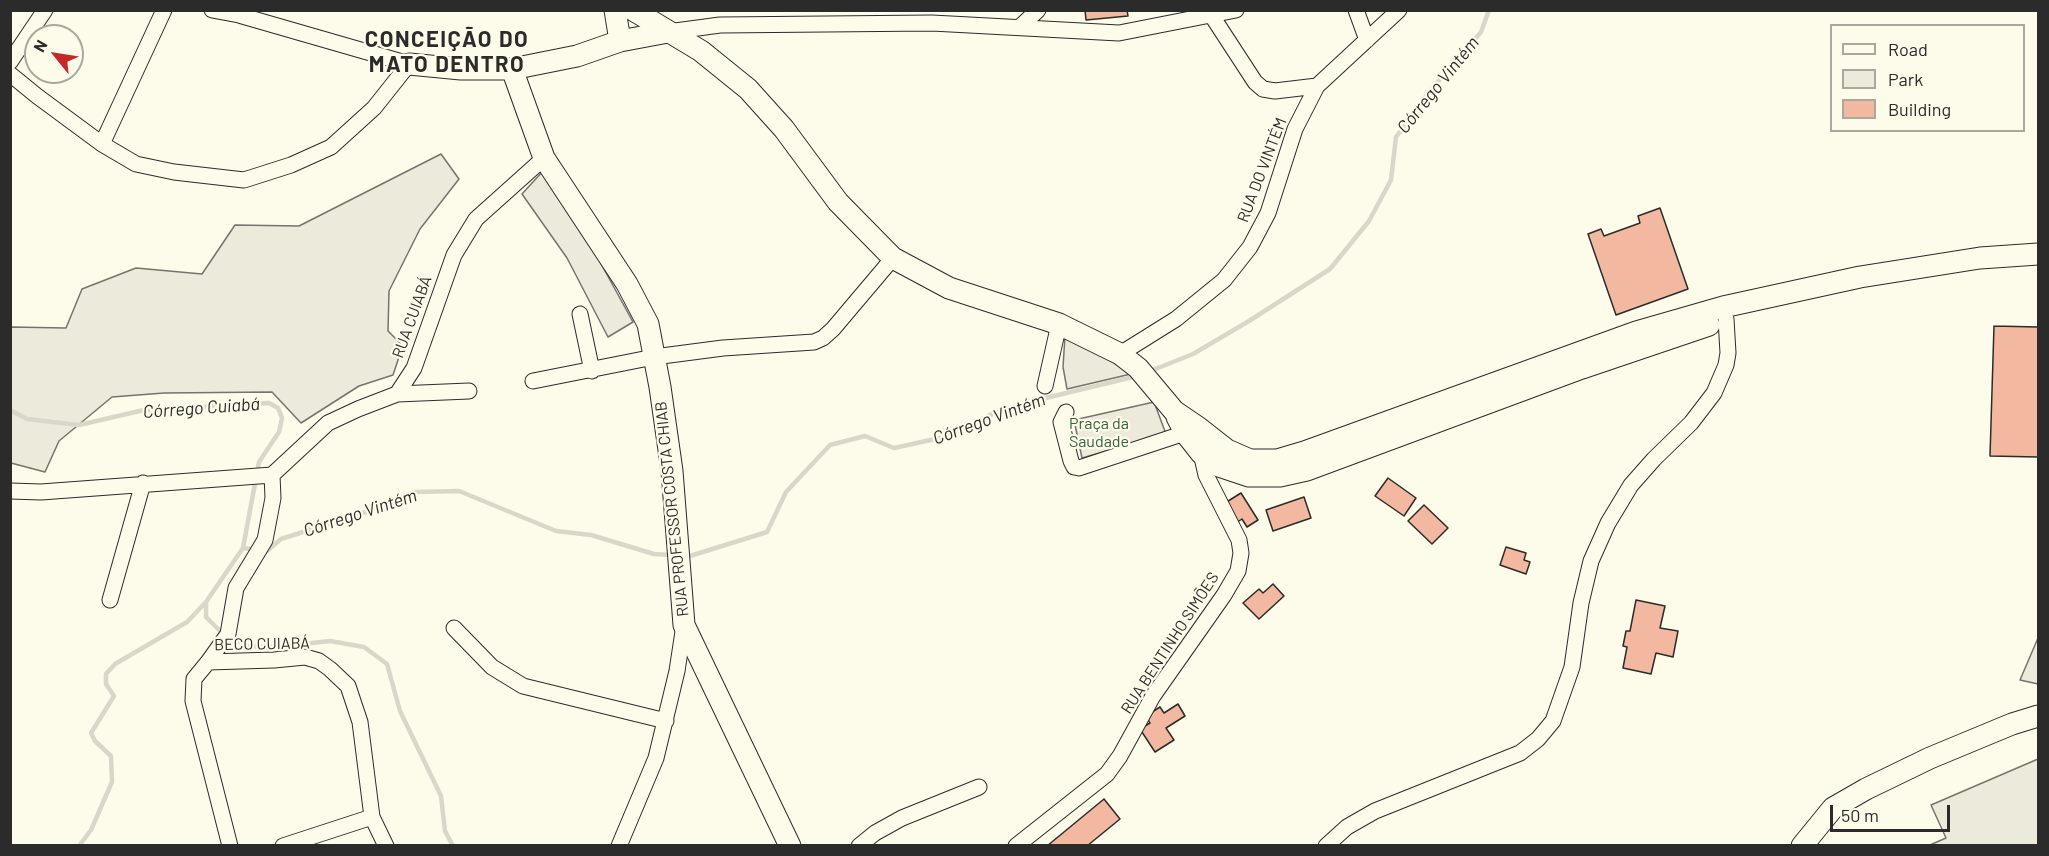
<!DOCTYPE html>
<meta charset="utf-8">
<style>
body{margin:0}
#map{position:relative;width:2049px;height:856px;overflow:hidden;background:#fdfbea;font-family:Barlow,sans-serif}
canvas{display:block}
.frame{position:absolute;inset:0;border:12px solid #2b2b2b;pointer-events:none}
.legend{position:absolute;left:1830px;top:24px;width:195px;height:108px;box-sizing:border-box;background:#fdfbea;border:2px solid #a9a89e;margin:0;padding:8px 10px;list-style:none;font-size:18px;color:#2b2b2b}
.legend li{display:flex;align-items:center;gap:12px;height:30px}
.legend b{width:30px;border:2px solid #a9a89e}
.north{position:absolute;left:24px;top:24px;width:60px;height:60px;box-sizing:border-box;background:#fdfbea;border:2px solid #a9a89e;border-radius:50%;rotate:300deg;font-size:16px;font-weight:700;line-height:24px;text-align:center;color:#2b2b2b}
.north::after{content:'';display:block;margin:auto;width:21px;height:27px;background:#c62828;clip-path:polygon(50% 0,100% 100%,50% 72%,0 100%)}
.scale{position:absolute;left:1830px;top:805px;width:120px;height:27px;box-sizing:border-box;border:3px solid #2b2b2b;border-top:0;padding-left:8px;font-size:18px;line-height:21px;white-space:nowrap;color:#2b2b2b;-webkit-text-stroke:4px #fdfbea;paint-order:stroke}
</style>
<div id="map">
<canvas width="2049" height="856"></canvas>
<div class="frame"></div>
<ul class="legend">
<li><b style="height:8px;background:#fdfbea"></b>Road</li>
<li><b style="height:16px;background:#ecebdb"></b>Park</li>
<li><b style="height:16px;background:#f2b8a0"></b>Building</li>
</ul>
<div class="north">N</div>
<div class="scale">50 m</div>
</div>
<script>
const context = document.querySelector('canvas').getContext('2d');
context.lineJoin = 'round';
function fillPath(path, color) { context.fillStyle = color; context.fill(path, 'evenodd'); }
const shape = rows => new Path2D(rows.map(r => 'M' + r).join(''));
function strokePath(path, color, width, dash) { context.strokeStyle = color; context.lineWidth = width; context.lineCap = dash ? 'butt' : 'round'; context.setLineDash(dash || []); context.stroke(path); }
function label(font, color, halo, rows, align = 'center') {
  context.font = font + ' Barlow,sans-serif'; context.lineWidth = 4.5; context.setLineDash([]); context.textBaseline = 'middle'; context.strokeStyle = halo; context.fillStyle = color; for (const [text, x, y, turn = 0] of rows) {
    context.save(); context.translate(x, y); context.rotate((+turn || 0) * Math.PI / 180); context.textAlign = isNaN(turn) ? turn : align; if (halo) context.strokeText(text, 0, 0); context.fillText(text, 0, 0); context.restore();
  }
}
const green = shape([
 [441,154,459,179,420,229,389,291,388,331,400,343,401,351,393,375,359,386,301,423,272,392,164,393,112,397,59,441,45,472,11,463,11,327,66,328,82,289,136,268,202,274,235,225,299,226,441,154],
 [543,171,588,240,633,322,608,337,567,258,522,194,543,171],
 [1065,336,1093,349,1131,374,1067,389,1063,367,1065,336],
 [1154,402,1166,434,1082,458,1074,420,1154,402],
 [2038,759,2038,845,1930,845,1946,838,1931,805,2038,759]
]);
fillPath(green, '#ecebdb');
strokePath(green, '#74746e', 1.5);
const parking = shape([
 [2038,638,2038,684,2020,680,2038,638]
]);
fillPath(parking, '#eceadb');
strokePath(parking, '#74746e', 1.5);
strokePath(shape([
 [1148,372,1193,354,1249,321,1330,269,1369,221,1391,180,1396,137,1429,92,1481,32,1489,10],
 [10,410,27,419,79,425,144,410,269,403,278,408,282,418,279,432,259,462,243,548,206,602,206,617,224,635,248,646,276,647,330,641,364,647,387,664,400,711,441,796,445,831,453,846],
 [243,548,267,551,281,539,369,511,415,492,459,491,556,531,591,535,654,554,671,555],
 [686,556,690,556,767,532,786,492,830,445,865,436,894,448,949,436,990,415,1025,403,1137,376],
 [79,846,91,830,112,782,111,756,95,741,91,733,114,696,106,684,106,674,115,664,187,622,206,602]
]), '#d8d7c9', 4.5);
const building = shape([
 [1085,10,1127,10,1128,16,1086,20,1085,10],
 [1660,208,1688,289,1616,315,1588,234,1601,229,1604,236,1640,223,1638,216,1660,208],
 [1994,326,2038,327,2038,457,1990,456,1994,326],
 [1388,478,1416,498,1404,516,1375,496,1388,478],
 [1241,493,1258,520,1247,527,1242,519,1236,523,1225,503,1241,493],
 [1304,497,1311,518,1273,531,1266,510,1304,497],
 [1424,505,1448,528,1432,544,1408,521,1424,505],
 [1506,547,1526,553,1524,560,1530,562,1526,574,1500,565,1506,547],
 [1273,584,1284,596,1259,619,1243,603,1259,589,1263,593,1273,584],
 [1636,600,1665,606,1660,628,1678,631,1673,657,1656,653,1651,674,1623,668,1627,647,1623,646,1626,631,1630,631,1636,600],
 [1178,704,1185,716,1166,728,1174,740,1155,752,1140,729,1150,723,1146,716,1160,707,1164,713,1178,704],
 [1104,799,1120,819,1087,846,1047,846,1104,799]
]);
fillPath(building, '#f2b8a0');
strokePath(building, '#2b2b2b', 1.5);
const street = shape([
 [1356,10,1367,40],
 [1212,16,1255,82,1263,89,1275,91,1317,86],
 [1020,27,1038,10],
 [668,32,720,25,932,23,1119,33,1236,10],
 [10,62,45,10],
 [10,74,37,96,102,144,136,164,174,172,244,180,291,165,331,147,374,108,409,64,239,15,212,10],
 [102,144,164,10],
 [580,314,592,371],
 [1120,354,1176,319,1224,280,1250,247,1268,213,1295,129,1317,86,1399,10],
 [533,381,654,357,723,348,814,342,823,338,833,329,893,258],
 [1045,386,1059,324],
 [397,394,469,391],
 [1066,412,1061,422,1071,461,1074,467,1079,468,1194,430],
 [10,491,41,492,272,475,328,423,358,409,397,394,414,368,454,255,476,219,544,158],
 [110,600,143,483],
 [454,628,492,667,523,686,666,721],
 [208,662,228,634,236,588,265,540,273,498,272,475],
 [230,846,193,701,194,679,208,662,274,660,305,657,319,661,330,669,348,686,360,722,372,817,386,846],
 [283,846,372,817],
 [619,846,656,758,677,671,684,625],
 [859,846,875,833,902,818,979,787],
 [1016,846,1107,774,1120,756,1153,696,1224,595,1238,571,1241,553,1239,540,1206,475,1201,453],
 [1326,846,1347,827,1375,811,1520,753,1538,739,1553,721,1572,667,1581,603,1591,561,1608,523,1631,485,1654,459,1691,423,1714,393,1726,365,1728,353,1726,319]
]);
const secondary = shape([
 [615,10,620,41],
 [633,10,701,51,748,89,784,129,838,202,893,258,949,288,1059,324,1120,354,1138,368,1174,411,1199,428,1227,450,1250,460,1277,460,1304,452,1636,332,1723,307,1860,277,1980,258,2038,254],
 [409,64,461,69,512,69,577,56,620,41,668,32],
 [512,69,544,158,627,284,648,324,660,387,672,471,684,625,790,846],
 [1177,417,1186,434,1201,453,1219,466,1249,476,1280,476,1307,470,1582,368,1709,325],
 [1802,846,1833,808,1866,789,1930,758,2012,724,2038,716]
]);
strokePath(street, '#2b2b2b', 17);
strokePath(secondary, '#2b2b2b', 23);
strokePath(street, '#fdfbea', 15);
strokePath(secondary, '#fdfbea', 21);
label('16px', '#2b2b2b', '#fdfbea', [
 ["RUA DO VINTÉM",1262,170,-69],
 ["RUA CUIABÁ",412,317,-70],
 ["RUA PROFESSOR COSTA CHIAB",672,509,-96],
 ["RUA BENTINHO SIMÕES",1170,643,-57],
 ["BECO CUIABÁ",262,644,-1]
]);
label('16px', '#34623c', '#fdfbea', [
 ["Praça da",1099,424],
 ["Saudade",1099,442]
]);
label('italic 18px', '#2b2b2b', '#fdfbea', [
 ["Córrego Vintém",1438,85,-51],
 ["Córrego Cuiabá",201,408,-4],
 ["Córrego Vintém",989,419,-20],
 ["Córrego Vintém",360,513,-18]
]);
context.letterSpacing = '1.5px';
label('bold 22px', '#2b2b2b', '#fdfbea', [
 ["CONCEIÇÃO DO",447,40],
 ["MATO DENTRO",447,65]
]);
context.letterSpacing = '0px';
</script>
